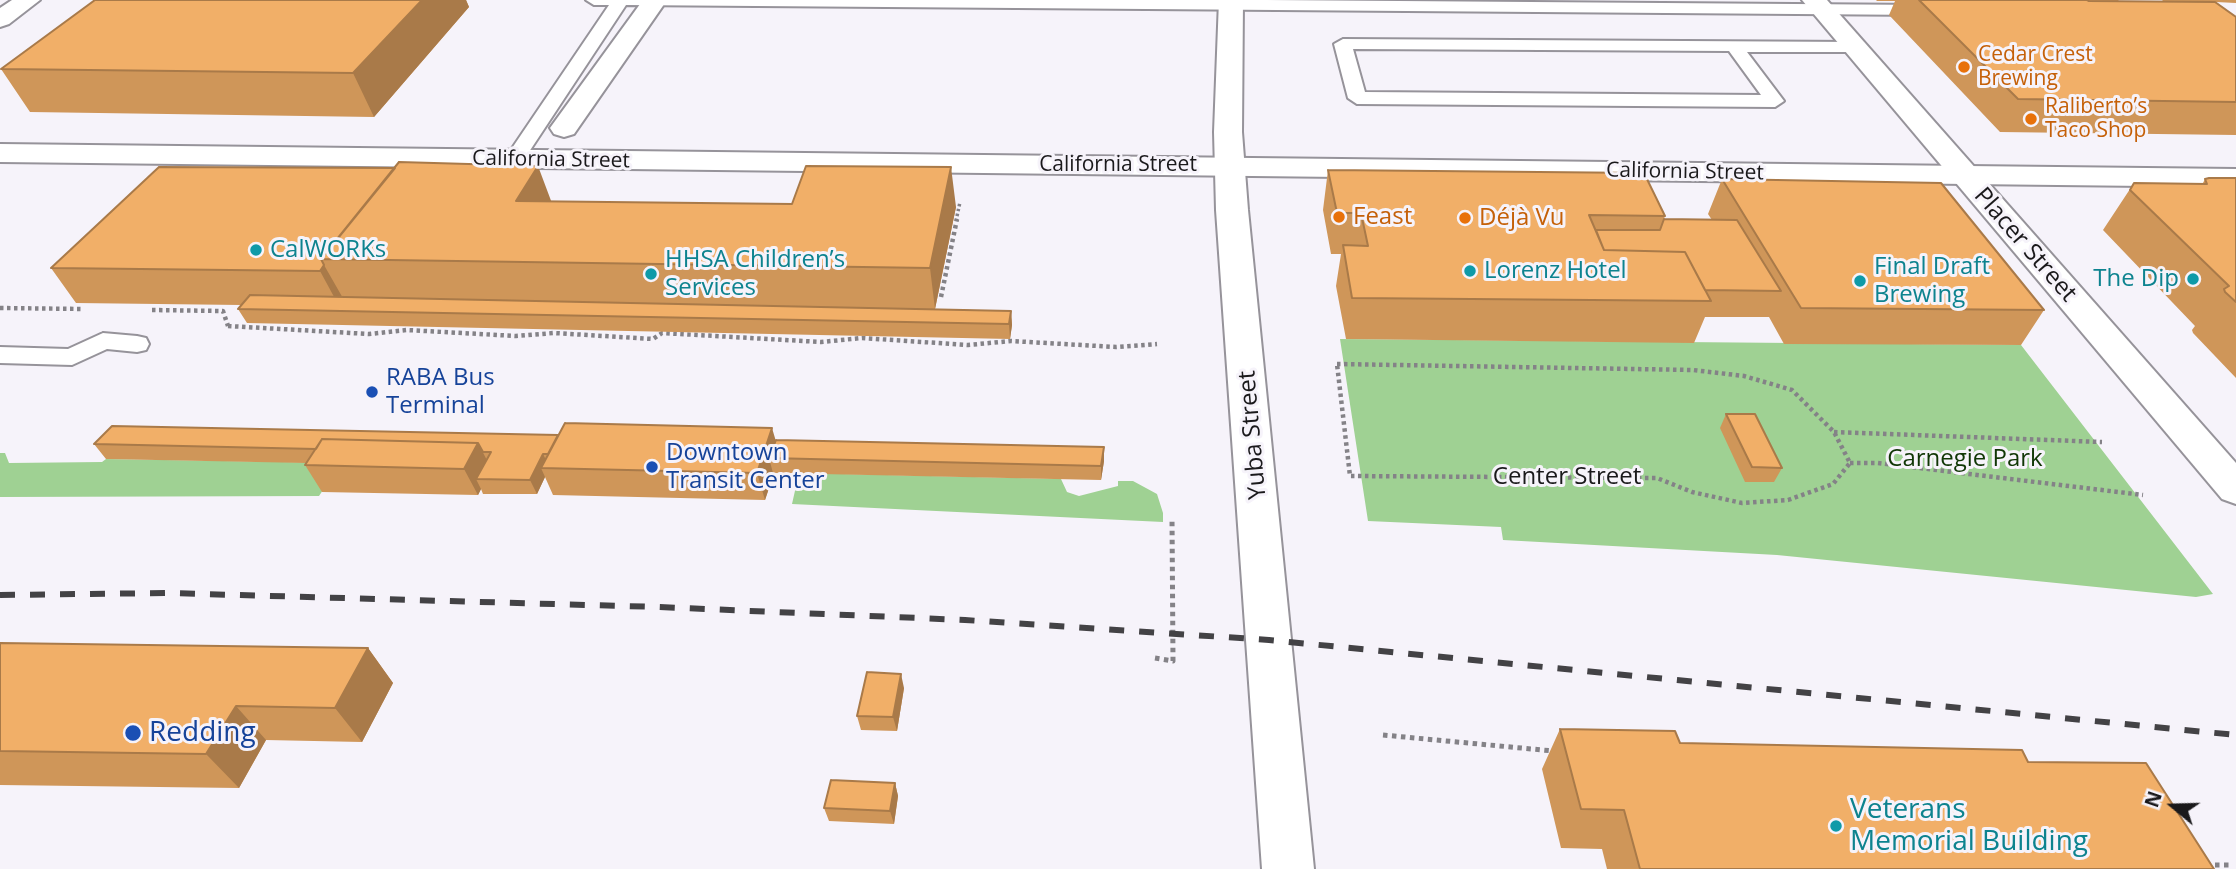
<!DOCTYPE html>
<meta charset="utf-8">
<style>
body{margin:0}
#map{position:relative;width:2236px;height:869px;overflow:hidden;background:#f6f3fa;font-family:"Open Sans",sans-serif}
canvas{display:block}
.north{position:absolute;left:2138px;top:771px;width:70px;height:70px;-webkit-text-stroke:5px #f6f3fa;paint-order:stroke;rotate:289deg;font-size:19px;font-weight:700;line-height:28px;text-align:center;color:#1a191b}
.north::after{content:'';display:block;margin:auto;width:24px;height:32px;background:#1a191b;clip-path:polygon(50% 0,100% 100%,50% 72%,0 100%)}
</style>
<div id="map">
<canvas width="2236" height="869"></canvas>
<div class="north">N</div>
</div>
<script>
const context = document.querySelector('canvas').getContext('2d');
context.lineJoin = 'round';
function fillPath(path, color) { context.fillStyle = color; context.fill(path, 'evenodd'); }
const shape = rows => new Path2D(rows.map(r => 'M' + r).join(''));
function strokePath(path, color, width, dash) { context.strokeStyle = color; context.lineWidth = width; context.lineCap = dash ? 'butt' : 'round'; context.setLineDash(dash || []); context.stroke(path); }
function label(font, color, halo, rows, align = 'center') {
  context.font = font + ' "Open Sans",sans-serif'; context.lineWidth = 6; context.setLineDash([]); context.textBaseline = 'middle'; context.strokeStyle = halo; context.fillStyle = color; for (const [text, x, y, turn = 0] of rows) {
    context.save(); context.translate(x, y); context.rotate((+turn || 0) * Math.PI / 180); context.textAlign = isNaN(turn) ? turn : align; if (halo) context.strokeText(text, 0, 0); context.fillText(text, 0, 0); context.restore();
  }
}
fillPath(shape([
 [1340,339,2021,345,2213,594,2196,597,1777,555,1503,540,1501,527,1368,521],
 [0,453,5,453,9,463,102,462,106,459,341,463,319,496,0,497],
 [799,473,1061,479,1067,492,1079,496,1118,486,1118,481,1133,481,1157,494,1163,513,1163,522,792,504]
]), '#9fd193');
const lane = shape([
 [586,0,1267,0,1926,5,1934,10,1926,15,626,5,521,164,507,164,504,160,609,5,594,5,586,0],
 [1343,39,1855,42,1864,47,1855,52,1747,52,1784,101,1775,107,1357,104,1348,98,1334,44,1343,39],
 [1353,49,1729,51,1761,95,1365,92,1353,49],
 [103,333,137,336,146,338,149,344,146,350,137,352,107,349,72,365,0,363,0,347,68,349,103,333]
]);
const street = shape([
 [643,0,667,0,574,134,564,137,554,134,550,128,643,0],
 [1219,0,1243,0,1242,132,1248,210,1314,869,1262,869,1216,210,1214,132,1219,0]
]);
const secondary = shape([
 [1802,0,1827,0,2236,463,2236,504,2222,499,1802,0]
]);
const primary = shape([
 [12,0,40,0,9,24,0,27,0,8,12,0],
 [0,144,2236,169,2236,187,0,162,0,144]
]);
strokePath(lane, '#96939a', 4);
strokePath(street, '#96939a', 4);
strokePath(secondary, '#96939a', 4);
strokePath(primary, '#96939a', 4);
strokePath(shape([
 [956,221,960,202]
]), '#848287', 3.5, [2.5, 2.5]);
strokePath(shape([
 [941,297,957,219],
 [0,308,84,309],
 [152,310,223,311,228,326],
 [228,326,369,334,407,330,516,336,554,333,653,339,662,333,821,342,862,338,968,345,1011,341,1116,347,1157,344],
 [1337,364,1693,370,1744,376,1792,390,1834,432,1850,463,1833,484,1788,500,1742,503,1692,492,1657,478,1350,476,1337,364],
 [1834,432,2102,442],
 [1850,463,1878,463,2143,495]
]), '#848287', 4.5, [3.5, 3.5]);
strokePath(shape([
 [1155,658,1173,661,1172,518],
 [1383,735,1553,751],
 [2206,865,2231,865]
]), '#848287', 5, [4.5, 4.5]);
fillPath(lane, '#fff');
fillPath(street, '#fff');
fillPath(secondary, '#fff');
fillPath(primary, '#fff');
strokePath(shape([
 [0,595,167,593,658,607,965,620,1269,640,2236,735]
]), '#434245', 6, [15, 15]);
fillPath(shape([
 [95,0,466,0,469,7,374,117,30,112,1,69],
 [1876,0,2119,0,2118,1,2164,2,2162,0,2236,0,2236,3,2216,2,2236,17,2236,135,2000,132,1889,15,1895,1,1877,1],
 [1328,170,1665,216,1664,219,1712,220,1708,214,1722,179,2044,310,2021,345,1784,344,1769,317,1705,317,1694,343,1346,339,1336,286,1341,254,1331,254,1323,210],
 [2236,178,2236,378,2193,333,2192,330,2195,326,2103,230,2134,183,2203,183,2205,179],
 [551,201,956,207,935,309,1011,311,1012,325,1010,339,247,323,238,309,241,305,76,303,51,268],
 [1726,414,1782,468,1774,482,1745,482,1720,428],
 [776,440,1104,461,1101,480,774,473,765,500,553,495,545,477,537,494,483,494,481,489,478,495,322,492,305,465,306,463,106,459,94,444],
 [0,643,368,648,393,683,362,742,266,740,239,788,0,785],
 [904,688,897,731,861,730,857,716],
 [1560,729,1680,743,2028,762,2214,869,1607,869,1602,849,1561,848,1542,769],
 [895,783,898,796,894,824,829,821,824,808]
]), '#cf9659');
fillPath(shape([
 [422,0,466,0,469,7,374,117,353,73],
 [538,166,553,206,516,201],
 [951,167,956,207,935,309,930,268],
 [324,265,344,300,339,306,320,271],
 [1011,311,1012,325,1010,339,1009,324],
 [772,428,780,455,769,458,773,473,774,473,765,500,757,473],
 [478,443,492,470,476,479,481,489,478,495,464,469],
 [1104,447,1104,461,1101,480,1101,466],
 [543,454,550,468,541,468,545,477,537,494,530,480],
 [368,648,393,683,362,742,335,708],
 [901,674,904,688,897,731,893,717],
 [236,706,266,740,239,788,206,754],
 [895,783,898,796,894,824,890,811]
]), '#a97a49');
const building = shape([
 [95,0,422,0,353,73,1,69,95,0],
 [1919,0,2087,0,2089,1,2215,2,2236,17,2236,102,2018,99,1919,0],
 [399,162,538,166,516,201,792,204,806,166,951,167,930,268,321,259,399,162],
 [159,167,395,168,321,259,324,265,320,271,51,268,159,167],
 [1328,170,1644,173,1665,216,1589,215,1604,250,1685,252,1711,301,1352,298,1343,245,1368,246,1361,213,1337,213,1328,170],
 [2209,178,2236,178,2236,302,2225,292,2224,289,2229,286,2130,190,2134,183,2207,184,2205,179,2209,178],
 [1722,179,1941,183,2044,310,1801,308,1722,179],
 [1664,219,1737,220,1781,291,1705,290,1685,252,1604,250,1596,230,1660,230,1664,219],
 [250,295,1011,311,1009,324,238,309,250,295],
 [1726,414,1755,414,1782,468,1752,467,1726,414],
 [565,423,772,428,757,473,541,468,565,423],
 [112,426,558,435,548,454,543,454,530,480,476,479,491,452,483,452,478,443,322,439,316,449,94,444,112,426],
 [322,439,478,443,464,469,305,465,322,439],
 [776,440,1104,447,1101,466,769,458,776,440],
 [0,643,368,648,335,708,236,706,206,754,0,751,0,643],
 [867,672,901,674,893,717,857,716,867,672],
 [1560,729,1675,731,1680,743,2022,750,2028,762,2146,763,2214,869,1640,869,1624,810,1581,809,1560,729],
 [831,780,895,783,890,811,824,808,831,780]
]);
fillPath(building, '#f1af68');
strokePath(building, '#a97a49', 2);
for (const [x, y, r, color] of [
 [1964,67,7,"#e8710a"],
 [2031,119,7,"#e8710a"],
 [1339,217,7,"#e8710a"],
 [1465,218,7,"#e8710a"],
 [256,250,7,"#0f9aa8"],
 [1470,271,7,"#0f9aa8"],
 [651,274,7,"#0f9aa8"],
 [2193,279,7,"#0f9aa8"],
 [1860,281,7,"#0f9aa8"],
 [372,392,7,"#1a4fb4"],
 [652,467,7,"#1a4fb4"],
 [133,733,9,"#1a4fb4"],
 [1836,826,7,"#0f9aa8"]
]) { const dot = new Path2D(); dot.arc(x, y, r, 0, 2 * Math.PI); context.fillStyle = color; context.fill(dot); strokePath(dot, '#f6f3fa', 2.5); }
label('21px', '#c56008', '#f6f3fa', [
 ["Cedar Crest",1978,55],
 ["Brewing",1978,79],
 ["Raliberto’s",2045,107],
 ["Taco Shop",2045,131]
], 'left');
label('21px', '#1a191b', '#f6f3fa', [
 ["California Street",551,160,1],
 ["California Street",1118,165],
 ["California Street",1685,172,1]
]);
label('24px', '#c56008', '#f6f3fa', [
 ["Feast",1353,217],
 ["Déjà Vu",1479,218]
], 'left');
label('24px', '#1a191b', '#f6f3fa', [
 ["Placer Street",2025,245,49],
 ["Yuba Street",1253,435,-95],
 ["Center Street",1567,477]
]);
label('24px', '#0d838f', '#f6f3fa', [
 ["CalWORKs",270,250],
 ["HHSA Children’s",665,260],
 ["Services",665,288],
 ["Final Draft",1874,267],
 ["Brewing",1874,295],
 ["Lorenz Hotel",1484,271],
 ["The Dip",2179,279,"right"]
], 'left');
label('24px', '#164399', '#f6f3fa', [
 ["RABA Bus",386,378],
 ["Terminal",386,406],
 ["Downtown",666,453],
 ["Transit Center",666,481]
], 'left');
label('24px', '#103705', '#f6f3fa', [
 ["Carnegie Park",1965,459]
]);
label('28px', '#164399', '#f6f3fa', [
 ["Redding",149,733]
], 'left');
label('28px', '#0d838f', '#f6f3fa', [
 ["Veterans",1850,810],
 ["Memorial Building",1850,842]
], 'left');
</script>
